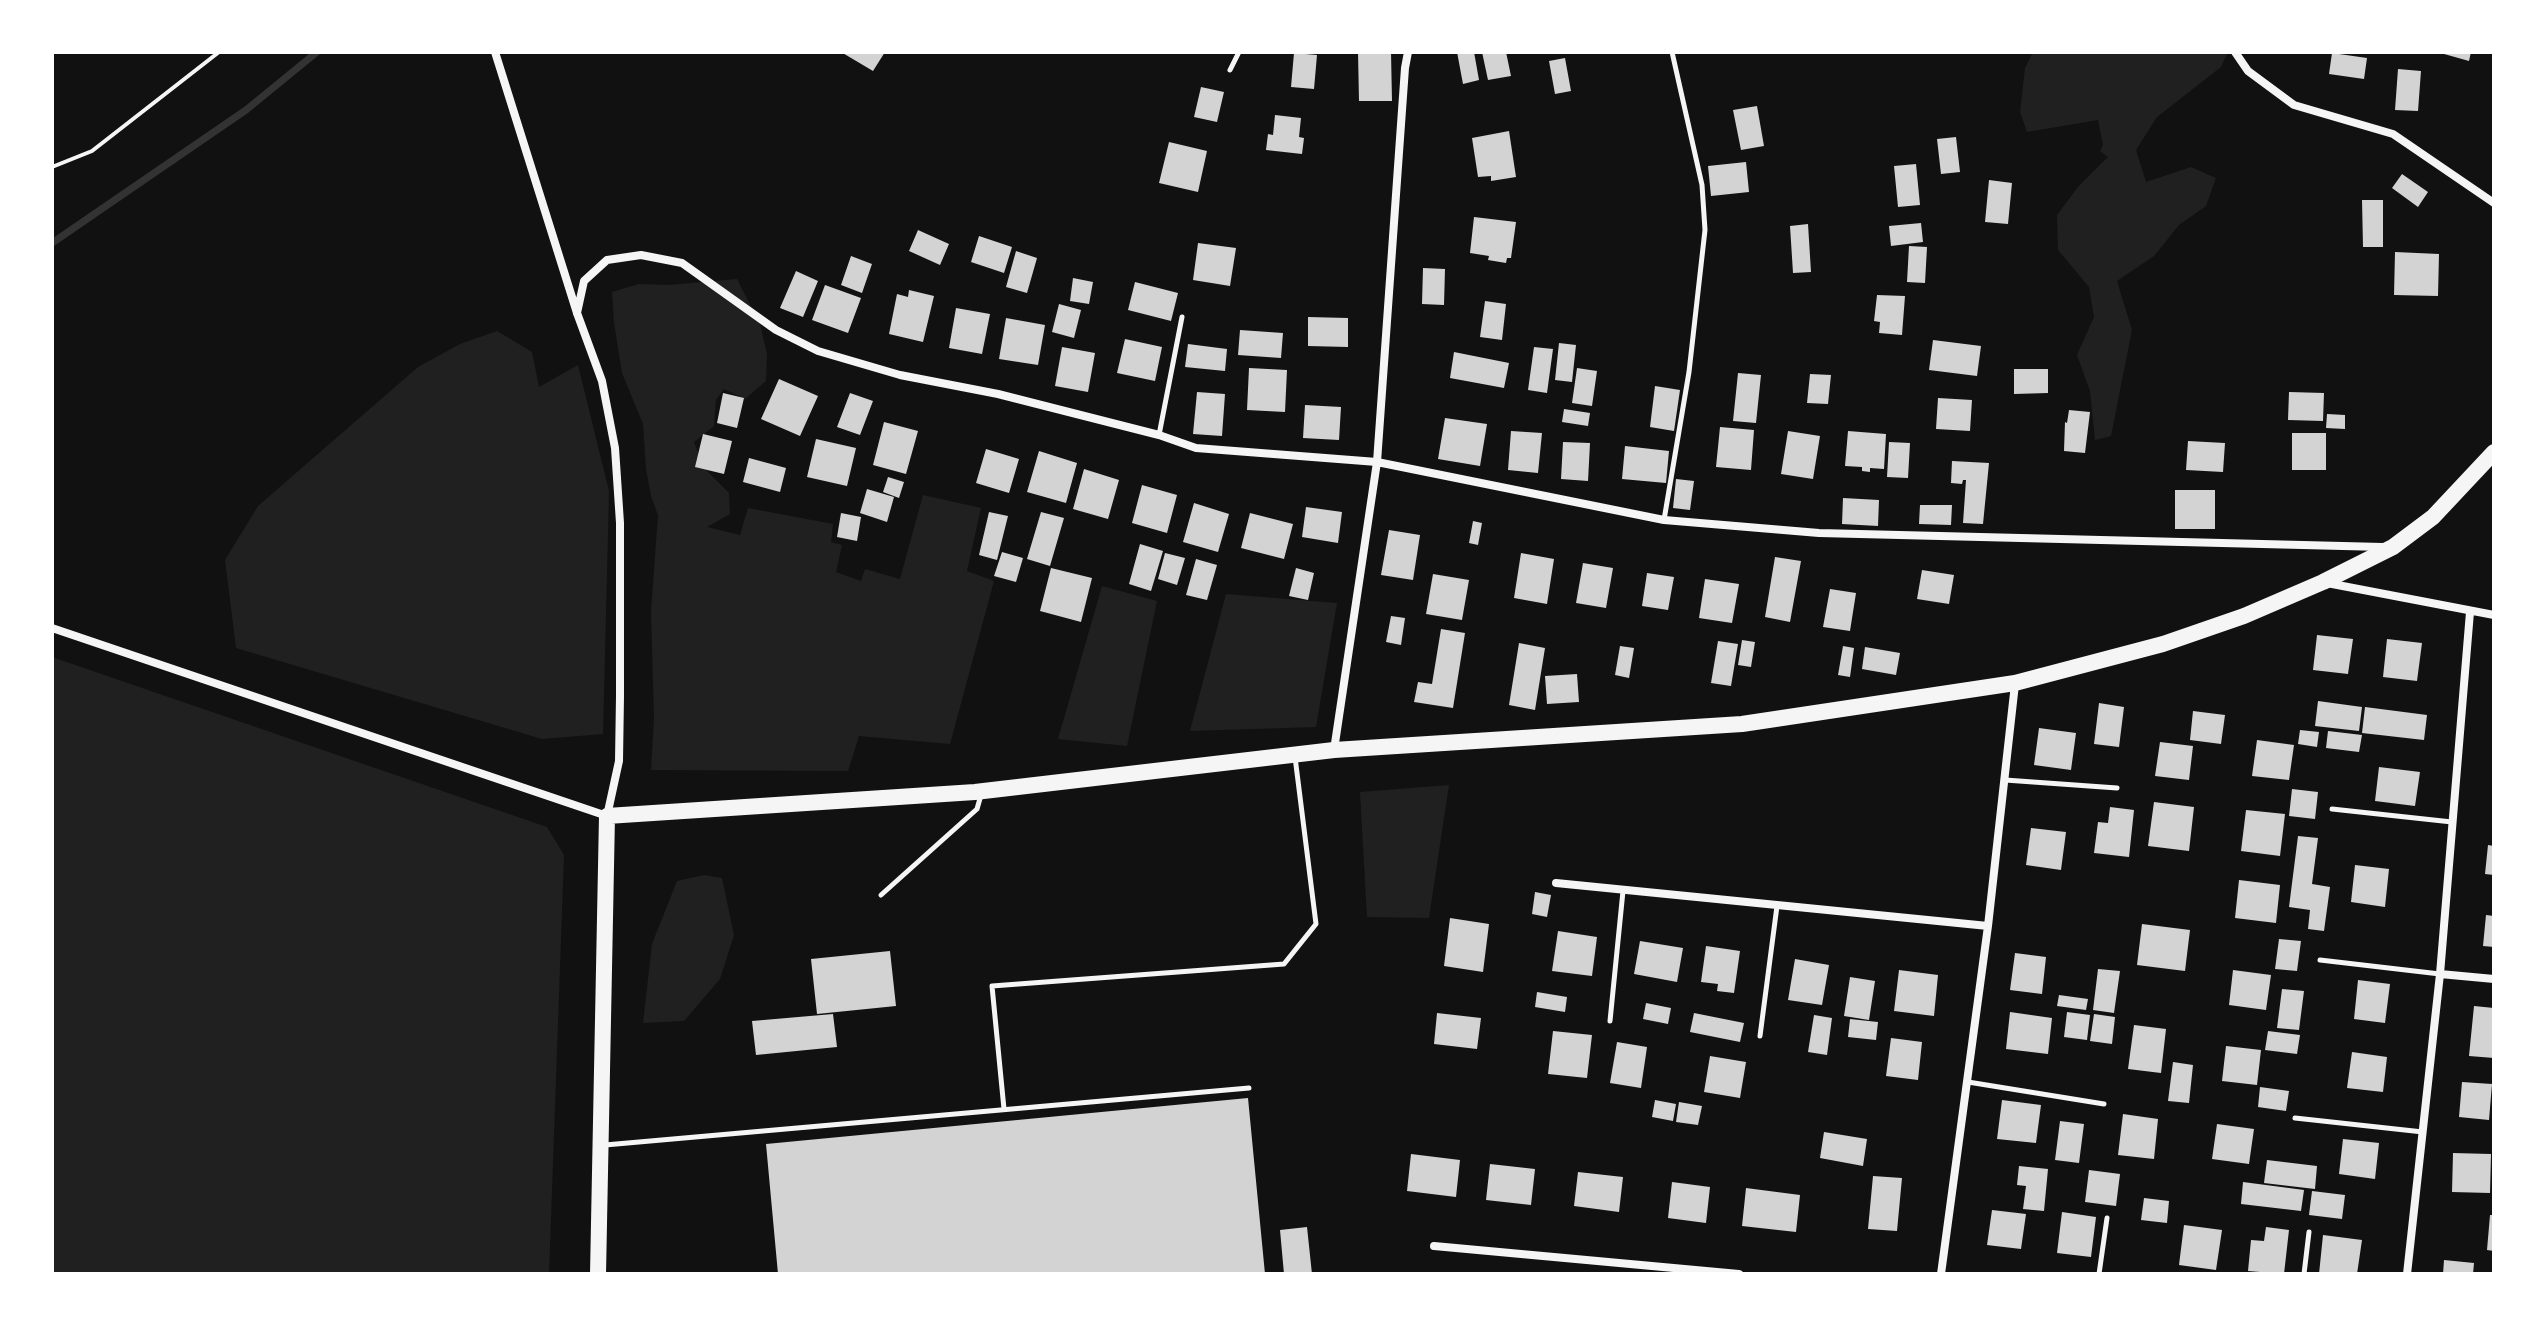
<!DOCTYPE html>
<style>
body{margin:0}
#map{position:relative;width:2546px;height:1326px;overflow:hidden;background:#111;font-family:"Work Sans",sans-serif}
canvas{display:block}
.frame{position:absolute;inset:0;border:54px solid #fff;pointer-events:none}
</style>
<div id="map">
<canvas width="2546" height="1326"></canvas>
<div class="frame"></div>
</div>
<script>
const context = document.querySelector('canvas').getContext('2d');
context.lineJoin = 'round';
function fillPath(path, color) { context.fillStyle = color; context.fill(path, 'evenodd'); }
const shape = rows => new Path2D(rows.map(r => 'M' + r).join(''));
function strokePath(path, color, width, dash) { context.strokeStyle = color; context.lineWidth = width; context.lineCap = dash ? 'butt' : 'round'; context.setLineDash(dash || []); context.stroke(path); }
fillPath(shape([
 [2033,52,2228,52,2221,67,2157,117,2136,150,2146,182,2191,167,2216,178,2206,206,2179,225,2154,256,2117,281,2132,330,2111,436,2095,440,2090,391,2077,355,2094,317,2089,287,2058,250,2057,215,2078,187,2108,157,2100,151,2103,145,2098,120,2027,132,2020,112,2025,68],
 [737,279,760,324,767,354,766,381,745,399,724,389,716,400,714,426,694,442,704,468,729,493,730,514,707,527,740,535,748,508,833,524,831,542,842,545,836,572,861,581,865,569,900,579,923,495,981,508,967,571,994,581,950,744,859,736,848,771,651,770,654,719,651,612,658,515,651,496,646,469,643,424,622,373,614,323,612,292,639,284,668,285],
 [497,331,532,352,539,387,578,365,609,491,603,734,542,739,236,648,225,560,258,506,418,367,460,344],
 [1102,586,1157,601,1127,746,1058,739],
 [1226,594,1337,603,1316,727,1190,731],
 [52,657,547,827,564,855,549,1274,52,1274],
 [1449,785,1429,918,1367,917,1360,792],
 [704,875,722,878,734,935,720,979,684,1021,643,1023,652,944,677,881]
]), '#202020');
strokePath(shape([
 [52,243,246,110,317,52]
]), '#333', 7);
fillPath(shape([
 [841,52,885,52,873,71],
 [1358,52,1391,52,1392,101,1359,101],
 [1457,52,1474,52,1479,80,1463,84],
 [1482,52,1506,52,1511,76,1488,80],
 [2437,52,2471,52,2469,61],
 [1294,53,1317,55,1314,89,1291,87],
 [2332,53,2367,58,2364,79,2329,74],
 [1565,58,1571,91,1555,94,1549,61],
 [2398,69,2421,71,2418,111,2395,110],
 [1201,87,1224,92,1217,122,1194,117],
 [1757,106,1764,146,1741,150,1733,110],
 [1275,115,1301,118,1299,137,1304,138,1302,154,1266,150,1268,134,1273,135],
 [1509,131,1516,177,1491,181,1491,176,1478,177,1472,138],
 [1956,137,1960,172,1941,174,1937,139],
 [1169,142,1207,151,1198,192,1159,183],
 [1746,162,1749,192,1711,196,1708,166],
 [1916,164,1920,205,1898,207,1894,166],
 [2402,174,2428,192,2418,207,2392,188],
 [1989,180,2012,183,2008,224,1985,222],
 [2362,200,2383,200,2383,247,2363,247],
 [1474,217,1516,222,1511,258,1507,258,1506,263,1488,260,1489,256,1470,253],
 [1921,223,1923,242,1891,246,1889,226],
 [1808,224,1811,272,1793,273,1790,226],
 [918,230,949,244,940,265,909,251],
 [979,236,1012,247,1004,273,971,262],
 [1198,243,1236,248,1230,286,1193,280],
 [1909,246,1927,247,1925,283,1907,282],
 [1016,251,1037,258,1027,293,1006,287],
 [2395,252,2439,254,2438,296,2394,295],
 [851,256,872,264,862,293,841,285],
 [1423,268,1445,269,1444,305,1422,304],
 [796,271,818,281,803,317,780,308],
 [1073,278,1093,282,1089,304,1070,301],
 [1135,282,1178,293,1171,321,1128,310],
 [825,285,861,298,848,333,812,320],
 [909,290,934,296,923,342,889,334,897,294,908,297],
 [1877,295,1905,296,1902,335,1879,333,1880,322,1874,321],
 [1485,301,1506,304,1502,340,1480,337],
 [1059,304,1081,310,1074,338,1052,332],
 [956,308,990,314,982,354,949,348],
 [1308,317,1348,318,1348,347,1308,346],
 [1006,318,1045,325,1038,365,999,359],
 [1240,330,1283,333,1281,358,1238,355],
 [1125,339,1162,347,1155,381,1117,373],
 [1933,340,1981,346,1977,376,1929,370],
 [1559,343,1576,345,1572,382,1555,380],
 [1188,344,1227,349,1225,371,1185,367],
 [1062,347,1095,353,1088,392,1055,386],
 [1534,347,1553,349,1547,393,1528,390],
 [1454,352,1509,363,1504,388,1450,378],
 [1249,368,1287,370,1285,412,1247,410],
 [1577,368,1597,371,1592,406,1572,403],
 [2014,369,2048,369,2048,393,2014,394],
 [1738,373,1761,375,1756,423,1733,421],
 [1810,374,1831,375,1828,404,1807,403],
 [779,379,818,396,800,436,761,419],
 [1655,386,1680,390,1674,431,1650,427],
 [1197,392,1225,394,1222,436,1193,434],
 [2289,392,2324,393,2323,421,2288,420],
 [723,393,744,398,737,428,717,423],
 [850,393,873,401,860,435,837,427],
 [1938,398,1972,400,1970,431,1936,429],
 [1305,405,1341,407,1339,440,1303,438],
 [1564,409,1590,413,1588,426,1562,422],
 [2069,410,2090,412,2085,453,2064,451,2065,422,2067,423],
 [2327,414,2345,415,2345,429,2326,428],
 [1445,418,1487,424,1480,466,1438,459],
 [884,422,918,431,906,474,873,465],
 [1720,427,1754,430,1751,470,1716,467],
 [1511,431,1542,433,1538,473,1508,470],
 [1788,431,1820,436,1813,479,1781,474],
 [1848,431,1886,434,1884,469,1870,468,1870,472,1862,471,1862,467,1845,466],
 [2292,433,2326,433,2326,470,2292,470],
 [703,434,732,441,724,474,695,467],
 [816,439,856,448,847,486,807,477],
 [2188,441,2225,443,2223,472,2186,470],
 [1563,442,1590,443,1588,481,1561,479],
 [1889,442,1910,443,1908,478,1887,477],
 [1625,446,1669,451,1666,483,1622,479],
 [986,449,1019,459,1009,493,976,483],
 [1039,451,1077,463,1066,503,1027,492],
 [749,458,786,468,780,492,743,482],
 [1952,461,1989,463,1983,524,1963,523,1966,480,1963,480,1962,484,1951,483],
 [1084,469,1119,480,1108,519,1073,509],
 [888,477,904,482,899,498,883,492],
 [1676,479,1694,481,1690,510,1673,508],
 [1142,485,1177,495,1167,533,1132,523],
 [867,489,894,497,887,522,860,513],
 [2175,490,2215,490,2215,529,2175,529],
 [1843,498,1879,500,1878,526,1842,524],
 [1194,503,1229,514,1218,552,1183,542],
 [1920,505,1952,505,1951,525,1919,524],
 [1306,507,1342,512,1338,543,1302,537],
 [989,512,1008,516,997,560,979,555],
 [1041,512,1064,518,1050,566,1027,559],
 [841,513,861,517,857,541,837,537],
 [1250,513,1293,524,1284,559,1241,548],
 [1473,521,1482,523,1478,545,1469,543],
 [1389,530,1420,535,1413,580,1381,575],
 [1140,544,1163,551,1151,591,1129,584],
 [1002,552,1023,558,1016,582,994,576],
 [1165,553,1185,558,1177,585,1158,579],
 [1521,553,1554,559,1547,604,1514,598],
 [1775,557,1801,561,1790,622,1765,617],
 [1196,559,1217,565,1207,600,1186,595],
 [1583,563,1613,568,1606,608,1576,603],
 [1051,568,1092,578,1081,622,1040,611],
 [1296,568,1314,573,1308,600,1289,596],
 [1922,570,1954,575,1949,604,1917,599],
 [1647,573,1674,577,1668,610,1642,606],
 [1433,574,1469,580,1462,620,1426,614],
 [1705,579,1739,584,1732,623,1699,618],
 [1830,589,1856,593,1850,631,1823,627],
 [1391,616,1405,618,1401,645,1386,642],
 [1441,629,1465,633,1453,708,1414,702,1418,682,1432,684],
 [2317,635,2353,639,2348,674,2313,670],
 [2387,639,2422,643,2417,681,2383,677],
 [1742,640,1755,642,1751,667,1738,665],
 [1718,641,1738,644,1731,686,1711,683],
 [1519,643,1545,648,1535,710,1509,705],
 [1620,646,1634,648,1629,678,1615,675],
 [1843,646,1854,648,1850,677,1838,675],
 [1865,647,1900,653,1896,675,1862,669],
 [1577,674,1579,702,1547,704,1545,676],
 [2318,701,2362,707,2359,731,2315,726],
 [2099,703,2124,707,2119,747,2094,744],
 [2365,707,2427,715,2424,740,2362,733],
 [2193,711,2225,715,2221,744,2190,740],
 [2039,728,2076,733,2071,770,2034,765],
 [2300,730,2319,732,2317,747,2298,744],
 [2328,731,2362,735,2359,752,2326,748],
 [2257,740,2294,745,2289,780,2252,776],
 [2160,742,2193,746,2189,780,2155,776],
 [2379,767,2420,772,2415,806,2375,801],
 [2292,789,2318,792,2315,819,2289,816],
 [2154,802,2194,807,2189,851,2148,846],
 [2110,807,2134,810,2129,857,2094,853,2098,822,2108,823],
 [2246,810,2285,814,2280,856,2241,851],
 [2031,828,2066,832,2061,870,2026,865],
 [2298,836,2318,838,2312,884,2330,887,2324,931,2308,929,2310,910,2289,907],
 [2488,845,2494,846,2494,875,2485,874],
 [2355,865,2389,869,2385,907,2351,902],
 [2239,880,2280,885,2276,923,2235,918],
 [1535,892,1551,895,1547,917,1532,914],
 [2486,915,2494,916,2494,947,2483,946],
 [1450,918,1489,924,1483,972,1444,966],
 [2142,924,2190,930,2185,971,2137,965],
 [1558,931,1597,937,1592,976,1552,971],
 [2279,939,2301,941,2297,971,2275,969],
 [1640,941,1683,948,1677,982,1634,974],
 [1706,946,1740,951,1734,993,1717,991,1718,984,1701,982],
 [890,951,896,1006,817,1014,811,959],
 [2015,953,2046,957,2042,994,2010,990],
 [1795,959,1829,965,1822,1005,1788,1000],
 [2098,969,2120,971,2114,1013,2093,1010],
 [1899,970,1938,975,1934,1016,1894,1011],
 [2233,970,2271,975,2266,1010,2229,1005],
 [1850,977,1875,981,1869,1020,1844,1016],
 [2358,980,2390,984,2385,1023,2354,1019],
 [2282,989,2304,991,2299,1030,2277,1028],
 [1537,992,1567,997,1565,1012,1535,1007],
 [2059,995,2088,999,2086,1010,2057,1006],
 [1646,1003,1671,1008,1668,1024,1643,1019],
 [2474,1006,2494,1008,2494,1058,2469,1056],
 [2010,1012,2052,1018,2048,1054,2006,1049],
 [2067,1012,2090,1015,2087,1040,2064,1037],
 [1437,1013,1481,1018,1477,1049,1434,1044],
 [1694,1013,1744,1023,1740,1042,1690,1032],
 [833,1014,837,1047,756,1055,752,1021],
 [2094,1014,2115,1017,2112,1044,2090,1041],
 [1814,1015,1832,1018,1827,1055,1808,1052],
 [1850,1019,1878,1022,1876,1040,1848,1037],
 [2134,1025,2166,1029,2161,1073,2128,1069],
 [1553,1031,1592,1035,1587,1078,1548,1074],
 [2268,1031,2300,1035,2297,1054,2265,1050],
 [1891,1038,1922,1042,1918,1080,1886,1076],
 [1617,1042,1647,1047,1641,1088,1610,1083],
 [2226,1046,2261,1050,2257,1085,2222,1081],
 [2352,1052,2387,1057,2383,1092,2347,1088],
 [1710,1056,1746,1062,1740,1098,1704,1092],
 [2173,1062,2193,1065,2189,1103,2168,1101],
 [2462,1082,2492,1084,2489,1120,2459,1117],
 [2260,1087,2289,1091,2286,1111,2258,1107],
 [1248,1098,1265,1274,778,1274,766,1144],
 [1655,1100,1676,1104,1673,1121,1652,1117],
 [2002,1100,2041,1105,2036,1143,1997,1139],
 [1679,1102,1702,1106,1698,1125,1676,1122],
 [2123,1114,2158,1119,2154,1159,2118,1155],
 [2060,1121,2084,1124,2079,1163,2055,1160],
 [2217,1124,2254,1129,2249,1164,2212,1159],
 [1824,1132,1867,1139,1863,1166,1820,1158],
 [2343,1139,2379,1143,2375,1179,2339,1174],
 [2453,1153,2491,1154,2490,1193,2452,1192],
 [1411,1154,1460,1160,1456,1197,1407,1191],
 [2267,1160,2317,1166,2315,1189,2264,1183],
 [1490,1164,1535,1169,1531,1205,1486,1200],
 [2019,1166,2048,1169,2044,1211,2023,1209,2026,1186,2017,1185],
 [2089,1170,2120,1174,2116,1206,2085,1202],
 [1578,1172,1623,1177,1619,1212,1574,1206],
 [1873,1176,1902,1178,1897,1231,1868,1229],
 [1672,1182,1710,1187,1706,1223,1668,1218],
 [2243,1182,2304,1190,2301,1211,2241,1204],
 [1746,1188,1800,1195,1796,1232,1742,1226],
 [2312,1191,2345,1195,2342,1219,2309,1215],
 [2144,1198,2169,1201,2167,1223,2141,1220],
 [1992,1210,2026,1214,2021,1249,1987,1245],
 [2062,1212,2096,1217,2091,1257,2057,1253],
 [2490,1215,2494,1215,2494,1251,2487,1250],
 [2184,1225,2222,1230,2216,1270,2179,1265],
 [1307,1227,1312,1274,1284,1274,1280,1230],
 [2266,1227,2289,1230,2284,1274,2248,1271,2251,1240,2264,1241],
 [2323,1235,2362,1240,2357,1274,2319,1274],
 [2444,1260,2474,1263,2473,1274,2443,1274]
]), '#d3d3d3');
strokePath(shape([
 [52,167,92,151,219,52]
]), '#f5f5f5', 4);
strokePath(shape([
 [1230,70,1239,52],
 [1159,435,1182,317],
 [1664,520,1689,372,1705,230,1702,185,1672,52],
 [2005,780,2117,788],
 [2332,809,2452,822],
 [881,895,977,809,981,795],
 [2320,960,2440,974],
 [1610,1021,1623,891],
 [1760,1036,1777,906],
 [1968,1082,2104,1104],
 [1004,1109,992,986,1284,964,1316,924,1295,757],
 [2295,1118,2423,1132],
 [605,1145,1249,1088],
 [2099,1274,2107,1218],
 [2304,1274,2309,1232]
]), '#f5f5f5', 5);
strokePath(shape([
 [2235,52,2248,71,2294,105,2393,134,2494,203],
 [577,313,584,281,607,260,641,255,682,263,776,330,818,351,900,375,998,394,1159,435,1196,448,1377,462,1664,520,1819,533,2383,547],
 [2327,583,2494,615],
 [52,628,607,816,619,761,620,696,620,523,615,448,602,381,577,313,495,52],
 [1334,750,1377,462,1405,68,1408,52],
 [1556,883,1988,926],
 [2440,974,2494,979],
 [1434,1246,1739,1274],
 [1941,1274,1988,926,2015,684],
 [2407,1274,2440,974,2470,612]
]), '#f5f5f5', 8);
strokePath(shape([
 [598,1274,607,816,975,792,1334,750,1742,724,2015,683,2163,644,2244,616,2323,582,2393,547,2433,517,2494,452]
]), '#f5f5f5', 16);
</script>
